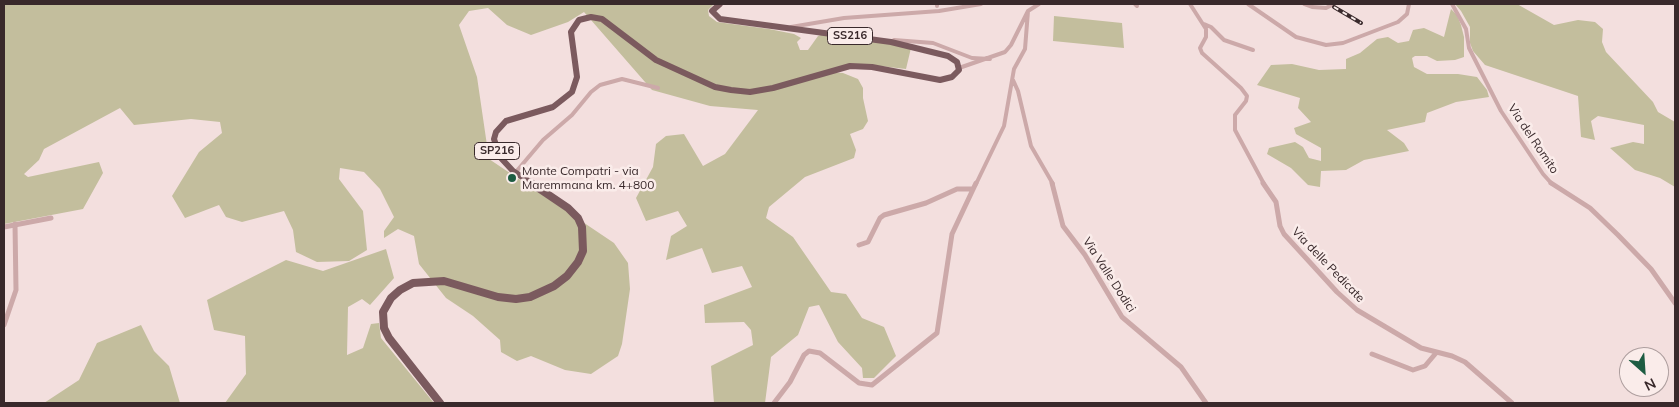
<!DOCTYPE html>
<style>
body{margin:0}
#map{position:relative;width:1679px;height:407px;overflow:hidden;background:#f3dfde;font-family:Mulish,sans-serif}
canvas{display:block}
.frame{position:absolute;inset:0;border:5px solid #39292b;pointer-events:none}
.north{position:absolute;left:1619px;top:347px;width:50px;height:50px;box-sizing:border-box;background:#faecea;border:1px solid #ad9e9e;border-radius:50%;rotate:154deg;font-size:14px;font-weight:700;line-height:20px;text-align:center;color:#39292b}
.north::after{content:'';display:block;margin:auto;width:18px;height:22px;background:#1d5c42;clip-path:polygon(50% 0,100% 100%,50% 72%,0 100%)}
</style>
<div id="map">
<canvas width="1679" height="407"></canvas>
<div class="frame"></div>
<div class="north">N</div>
</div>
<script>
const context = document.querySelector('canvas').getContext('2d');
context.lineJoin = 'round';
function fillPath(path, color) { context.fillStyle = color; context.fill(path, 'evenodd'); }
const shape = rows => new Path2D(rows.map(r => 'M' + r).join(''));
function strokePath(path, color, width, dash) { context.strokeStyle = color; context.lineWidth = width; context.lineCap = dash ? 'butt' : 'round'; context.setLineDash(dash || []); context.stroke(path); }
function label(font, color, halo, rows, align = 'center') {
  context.font = font + ' Mulish,sans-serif'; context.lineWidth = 5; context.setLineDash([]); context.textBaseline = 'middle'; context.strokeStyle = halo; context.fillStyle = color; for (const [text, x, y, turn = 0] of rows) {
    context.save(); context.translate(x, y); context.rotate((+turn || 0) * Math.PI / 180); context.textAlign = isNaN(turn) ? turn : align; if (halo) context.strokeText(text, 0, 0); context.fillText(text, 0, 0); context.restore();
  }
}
fillPath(shape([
 [4,4,714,4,708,10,709,16,717,22,769,29,794,34,801,38,797,42,800,50,808,50,818,36,824,34,879,41,911,48,906,69,863,64,823,72,843,73,858,79,863,88,863,98,868,121,863,129,850,134,856,150,854,158,805,177,769,207,766,218,793,237,831,292,846,294,862,318,884,327,896,356,874,378,863,378,862,368,838,342,819,305,809,307,798,335,771,357,765,403,714,403,711,366,753,345,751,330,744,322,705,323,704,305,752,287,742,266,712,273,702,248,666,260,671,236,687,226,678,211,646,221,636,198,653,167,656,144,666,136,684,134,703,166,725,154,758,110,710,106,652,90,584,12,568,22,531,35,507,25,488,8,469,11,459,25,477,77,489,159,614,243,628,263,630,289,622,344,618,356,591,374,565,370,531,356,517,361,501,352,500,340,473,316,446,298,419,264,414,236,398,229,384,238,384,231,394,217,380,189,364,172,340,168,339,179,363,211,367,250,349,261,317,262,296,252,293,230,284,211,242,222,226,217,219,205,185,218,172,196,199,152,222,133,220,122,191,119,134,125,120,108,44,149,39,160,24,174,28,177,99,162,103,173,83,209,4,224],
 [1455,4,1517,4,1554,25,1578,20,1595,22,1603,29,1602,42,1606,52,1653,102,1658,112,1675,122,1675,187,1660,178,1635,170,1610,148,1633,142,1644,144,1644,125,1598,116,1591,121,1595,140,1581,137,1578,96,1485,65,1473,51,1470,43,1470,27,1461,11],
 [1451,9,1457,15,1461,25,1464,37,1464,57,1455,60,1437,61,1427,56,1415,56,1412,58,1414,67,1427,74,1458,74,1477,77,1487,90,1489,97,1456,102,1427,113,1425,122,1387,130,1404,143,1409,151,1364,160,1346,170,1321,171,1320,187,1308,185,1291,168,1267,154,1269,148,1295,142,1303,147,1309,158,1321,161,1321,148,1296,134,1294,128,1311,122,1298,108,1300,98,1257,85,1271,65,1292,64,1319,70,1346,69,1346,59,1360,53,1377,39,1388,37,1398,43,1409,41,1413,30,1424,28,1444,37],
 [1054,16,1122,23,1124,48,1053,41],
 [386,249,394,278,370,305,362,299,348,307,347,355,363,348,371,324,379,323,381,338,434,403,225,403,246,374,245,336,214,330,207,300,286,260,323,271],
 [141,325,154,351,169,366,180,403,44,403,79,380,97,343]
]), '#c3be9d');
strokePath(shape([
 [937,4,937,6],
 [1135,4,1137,6],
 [1190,4,1206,29,1206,37,1200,48,1202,53,1241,88,1247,96,1246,101,1235,115,1235,130,1264,184],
 [1248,4,1296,37,1326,45,1343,43,1398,22,1407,14,1409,4],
 [1304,4,1312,7,1326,8,1334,4],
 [1452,4,1466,29,1469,48,1501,111,1543,174,1552,184],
 [1204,24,1211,27,1224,40,1253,50],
 [791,27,844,18,939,11,981,4],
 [894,40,933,43,972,58,990,59],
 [959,68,1005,52,1011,45,1028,11,1039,4],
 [1013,80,1018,91,1031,146,1053,184],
 [515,173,543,140,572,115,591,92,600,85,622,79,658,88],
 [976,184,1004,126,1014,69,1025,49,1028,11]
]), '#cca9a9', 4);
strokePath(shape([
 [1052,183,1063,226,1085,255,1122,317,1181,367,1206,403],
 [1263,183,1276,202,1280,226,1284,234,1337,292,1357,310,1421,348,1452,356,1465,362,1512,403],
 [1551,183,1590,208,1618,235,1651,269,1675,303],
 [4,227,51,218],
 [859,245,868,242,880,218,884,215,926,203,957,189,973,189],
 [4,325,16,290,15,224],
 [1372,354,1413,370,1425,366,1436,353],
 [774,403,790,382,804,355,809,351,820,353,859,383,872,385,937,333,952,234,976,183]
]), '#cca9a9', 5);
strokePath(shape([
 [533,184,513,171,500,157,494,139,496,132,506,121,553,107,572,92,577,77,571,32,579,20,591,17,602,19,656,60,715,87,731,90,750,92,773,88,850,66,872,67,940,80,952,77,959,70,957,62,948,56,891,42,720,19,712,11,720,4]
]), '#7b5a5e', 6);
strokePath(shape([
 [440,403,389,338,384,328,383,312,391,298,400,290,413,283,444,281,498,297,516,299,530,297,554,286,567,276,578,262,583,251,582,227,578,218,568,208,531,183]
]), '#7b5a5e', 8);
const rail = shape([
 [1334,7,1361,23]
]);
strokePath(rail, '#39292b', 4);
strokePath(rail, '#faecea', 2, [5]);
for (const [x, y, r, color] of [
 [512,178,5,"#1d5c42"]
]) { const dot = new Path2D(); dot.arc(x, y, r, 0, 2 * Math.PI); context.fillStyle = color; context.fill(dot); strokePath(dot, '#faecea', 2); }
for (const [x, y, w] of [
 [850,36,45],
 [497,151,45]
]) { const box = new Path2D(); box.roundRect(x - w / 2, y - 8.5, w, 17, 4); context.fillStyle = '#faecea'; context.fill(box); strokePath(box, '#39292b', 1); }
label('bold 11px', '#39292b', null, [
 ["SS216",850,36],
 ["SP216",497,151]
]);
label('12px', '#39292b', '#faecea', [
 ["Via del Romito",1533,139,56],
 ["Via delle Pedicate",1328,265,46],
 ["Via Valle Dodici",1109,275,57]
]);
label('12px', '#39292b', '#faecea', [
 ["Monte Compatri - via",522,171],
 ["Maremmana km. 4+800",522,185]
], 'left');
</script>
